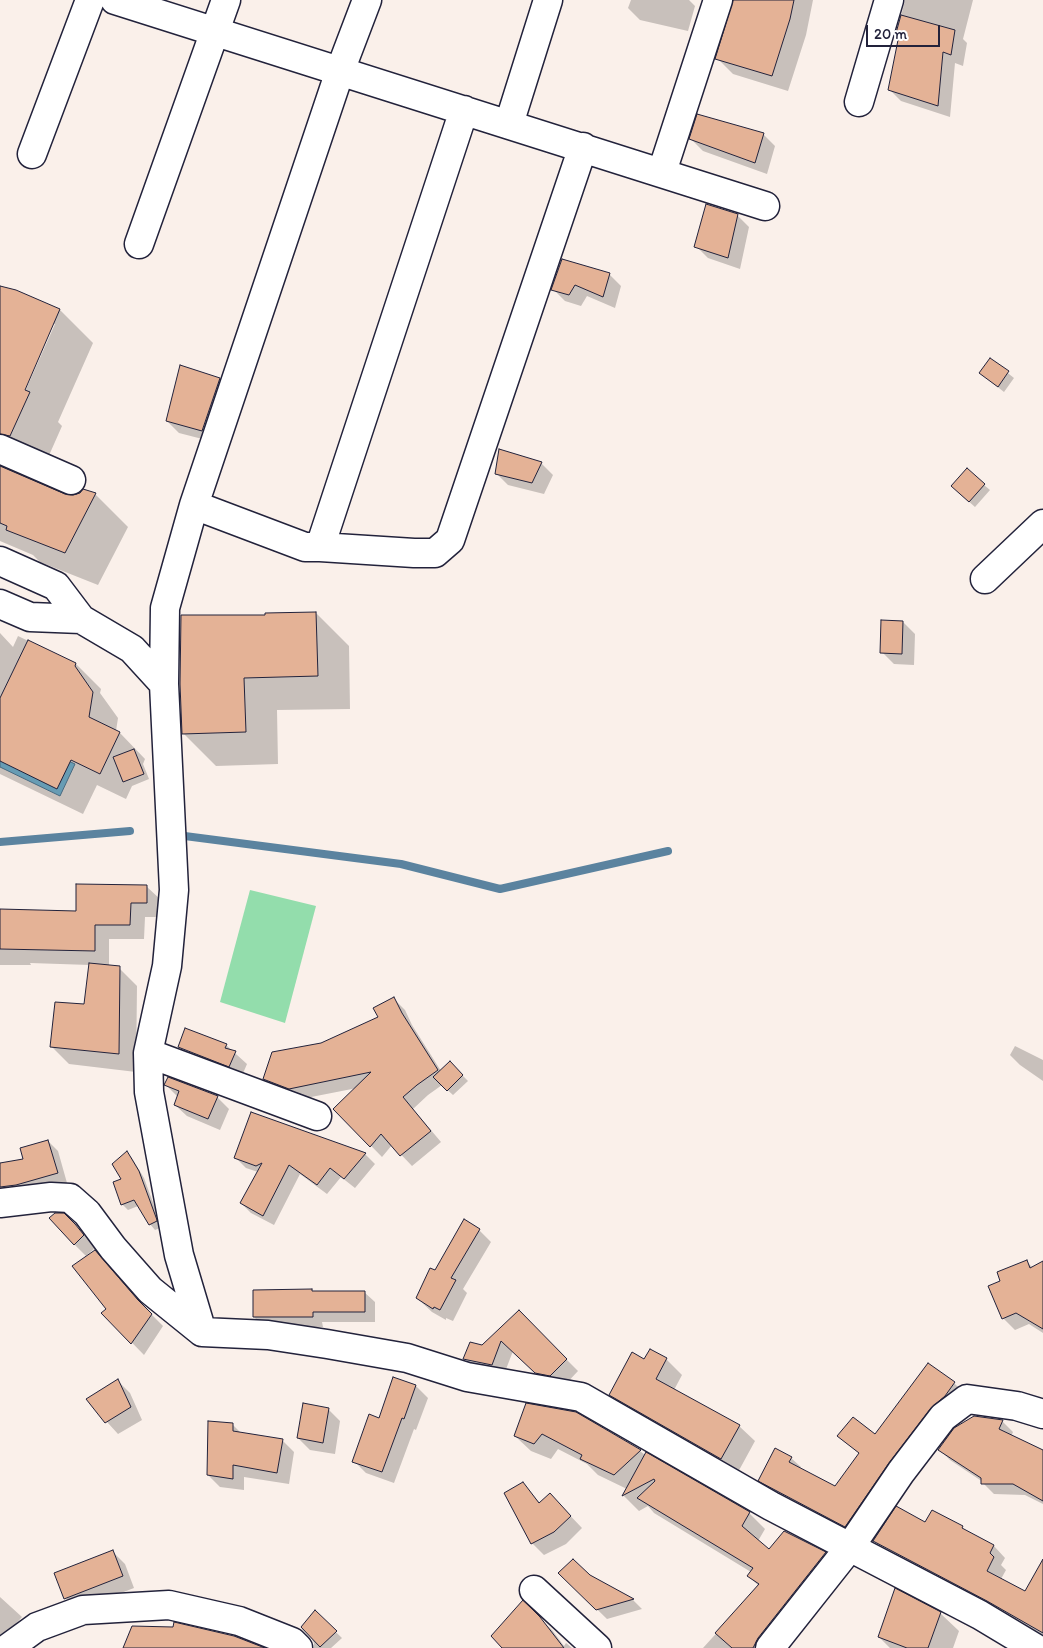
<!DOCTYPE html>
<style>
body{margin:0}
#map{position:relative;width:1043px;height:1648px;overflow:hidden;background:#faf0ea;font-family:Itim,sans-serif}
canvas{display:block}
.scale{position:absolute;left:866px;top:25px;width:74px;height:22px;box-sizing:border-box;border:2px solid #22223b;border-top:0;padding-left:6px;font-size:15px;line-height:18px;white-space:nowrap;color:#22223b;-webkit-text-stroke:4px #fff;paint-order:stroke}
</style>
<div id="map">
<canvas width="1043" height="1648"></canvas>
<div class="scale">20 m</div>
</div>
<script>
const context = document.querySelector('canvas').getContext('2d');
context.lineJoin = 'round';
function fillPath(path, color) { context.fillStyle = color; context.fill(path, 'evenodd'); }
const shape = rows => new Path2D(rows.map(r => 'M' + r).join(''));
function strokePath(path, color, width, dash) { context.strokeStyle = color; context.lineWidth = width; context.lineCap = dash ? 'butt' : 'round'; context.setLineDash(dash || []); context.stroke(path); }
fillPath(shape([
 [250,890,316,906,285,1023,220,1002]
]), '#93ddac');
const water = shape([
 [0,729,75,764,60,796,0,767,0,729]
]);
fillPath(water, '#81c4e2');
strokePath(water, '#5b839f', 1);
fillPath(shape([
 [631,0,689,0,695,6,688,31,640,20,628,8],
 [742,0,813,0,806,35,788,91,733,74,717,58],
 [905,0,973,0,963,39,967,43,963,66,955,63,950,117,901,101,889,89,900,36,897,33],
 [763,134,775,146,767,174,703,151,691,139],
 [737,215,749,227,740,269,708,258,696,246],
 [609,274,621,286,615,308,587,296,581,306,565,301,553,289],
 [0,287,16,291,60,310,93,343,58,422,62,426,43,469,24,469,18,475,64,496,95,494,128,527,98,585,40,562,33,555,0,541],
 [53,324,55,324,23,396,21,395],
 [990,359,1014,378,1004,392,980,373],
 [219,379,231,391,214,442,179,433,167,421],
 [541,463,553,475,544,494,508,485,496,473],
 [984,485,990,490,975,507,958,492],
 [316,613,349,646,350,709,277,710,278,764,216,766,183,733,267,616],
 [903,622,915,634,914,665,894,664,882,652],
 [0,633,13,647,18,636,76,664,101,689,100,693,118,718,116,731,120,733,145,759,143,764,149,779,132,786,126,799,97,785,83,814,0,774],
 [146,886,161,900,161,917,145,917,144,939,109,939,109,966,119,968,137,986,136,1072,69,1064,51,1046,86,1005,90,965,30,963,31,965,0,965,0,909,14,909,16,911,77,913],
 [394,999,405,1010,412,1025,441,1071,450,1063,468,1081,453,1095,442,1085,428,1095,413,1109,441,1142,412,1166,392,1145,382,1157,335,1109,357,1088,301,1099,275,1090,264,1079,321,1044,379,1018],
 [226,1045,247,1064,241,1078,191,1059,179,1047],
 [1015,1046,1043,1060,1043,1081,1020,1065,1010,1055],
 [166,1085,217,1097,229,1109,220,1130,187,1116,175,1105,178,1097],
 [48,1141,58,1151,67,1183,26,1194,0,1196,0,1164,25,1160],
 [127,1153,132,1158,144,1178,162,1227,155,1230,150,1224,138,1206,128,1210,122,1204,123,1180],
 [365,1154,375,1164,355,1188,341,1177,327,1194,300,1174,274,1225,251,1213,241,1203,258,1172,246,1168,236,1158],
 [75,1225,95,1248,86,1256,74,1244],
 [479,1230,491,1242,463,1289,467,1293,453,1321,446,1318,446,1320,432,1312,417,1298,435,1272],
 [95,1252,147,1310,163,1326,144,1355,103,1313,108,1309],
 [1027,1262,1033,1268,1043,1266,1043,1333,1029,1324,1015,1330,1003,1318,1002,1282],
 [364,1292,375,1302,375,1322,322,1322,323,1327,264,1327,254,1317],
 [519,1312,578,1371,563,1387,548,1385,513,1351,503,1377,476,1371,465,1359,482,1347],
 [666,1359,682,1375,674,1390,739,1426,755,1441,737,1474,627,1411,611,1395,645,1361],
 [118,1381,130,1393,142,1420,118,1434,87,1400],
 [954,1383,964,1393,855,1536,769,1490,760,1480,791,1458,801,1467,800,1469,836,1488,860,1454,839,1436,875,1436],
 [416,1386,428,1398,416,1430,414,1429,394,1483,366,1473,354,1461,379,1420],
 [328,1409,340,1421,335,1454,310,1450,298,1438],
 [575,1413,640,1451,645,1455,749,1513,765,1529,758,1541,769,1551,785,1532,825,1553,841,1569,778,1648,703,1648,759,1586,748,1576,751,1572,654,1513,648,1506,639,1511,624,1496,627,1489,598,1475,587,1464,558,1449,551,1459,531,1451,515,1436],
 [1002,1421,1013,1432,1011,1437,1043,1452,1043,1504,1025,1495,994,1494,983,1483,983,1482,950,1460,939,1449],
 [232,1424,242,1434,282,1440,294,1452,289,1484,244,1477,244,1490,220,1487,208,1475],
 [523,1484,540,1503,561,1506,582,1528,566,1544,544,1555,532,1543],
 [926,1524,962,1527,967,1533,994,1546,1005,1558,1001,1565,1006,1570,1001,1579,1025,1592,1043,1586,1043,1637,886,1553,874,1541],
 [113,1552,125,1564,134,1588,77,1610,66,1598],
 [560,1573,589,1576,633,1600,642,1609,607,1619],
 [896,1590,941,1614,959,1631,953,1648,890,1648,879,1637],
 [0,1597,22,1617,0,1641],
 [315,1612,342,1638,331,1648,314,1648,314,1643,311,1638,302,1629],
 [539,1618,552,1630,564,1646,566,1643,572,1648,503,1648]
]), '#0003');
strokePath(shape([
 [177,835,401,864,500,889,668,851],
 [0,842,130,831]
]), '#5b839f', 8);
const building = shape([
 [733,0,794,0,790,19,772,76,715,59,733,0],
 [901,15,955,30,951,55,943,52,938,106,888,90,899,35,896,33,901,15],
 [697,114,764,133,755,163,689,139,697,114],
 [706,204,738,214,728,258,694,247,706,204],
 [562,259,610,273,603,297,575,285,569,295,551,290,562,259],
 [0,286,16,290,60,309,25,390,30,392,10,436,0,434,0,286],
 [990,358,1009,371,998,387,979,373,990,358],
 [180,365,220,378,202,431,166,421,180,365],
 [499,449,542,462,532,483,495,474,499,449],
 [0,466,65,494,73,495,80,493,83,489,96,493,65,553,6,530,7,526,0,523,0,466],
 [967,468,985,484,969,502,951,486,967,468],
 [316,612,318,676,244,678,246,732,182,734,180,684,181,615,265,615,265,613,316,612],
 [881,620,903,621,902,654,880,653,881,620],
 [28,640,76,663,75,666,93,692,89,717,120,732,100,774,71,760,57,789,0,761,0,698,28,640],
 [134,749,144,774,123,782,113,757,134,749],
 [76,884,147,885,147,903,131,903,130,925,95,925,95,951,0,949,0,909,76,911,76,884],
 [89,963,120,966,119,1054,50,1047,55,1002,84,1004,89,963],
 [394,997,402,1013,438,1070,417,1085,403,1097,431,1131,400,1156,381,1134,370,1147,333,1109,371,1072,289,1089,263,1079,272,1052,321,1043,378,1017,373,1008,394,997],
 [185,1028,227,1044,225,1048,236,1051,229,1067,178,1047,185,1028],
 [450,1061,463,1075,447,1091,433,1077,450,1061],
 [168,1077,218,1096,208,1119,174,1105,179,1091,164,1085,168,1077],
 [251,1112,366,1153,344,1179,330,1168,317,1185,289,1165,263,1216,240,1203,262,1163,256,1166,234,1158,251,1112],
 [48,1140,58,1173,16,1185,0,1187,0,1163,23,1159,20,1148,48,1140],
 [127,1151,139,1171,157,1220,157,1221,149,1225,134,1200,121,1205,113,1182,121,1179,112,1164,127,1151],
 [55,1213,64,1213,75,1224,84,1235,74,1245,49,1218,55,1213],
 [464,1219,480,1229,451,1278,456,1280,440,1310,434,1307,433,1309,416,1298,430,1268,435,1270,464,1219],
 [95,1250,138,1300,152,1314,131,1344,101,1313,106,1309,72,1266,95,1250],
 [1027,1260,1030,1268,1043,1261,1043,1329,1016,1313,1002,1319,988,1286,1000,1281,997,1272,1027,1260],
 [312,1289,312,1291,365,1291,365,1312,313,1312,313,1317,253,1317,253,1290,312,1289],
 [519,1310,567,1359,550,1376,535,1373,501,1341,492,1365,463,1359,470,1342,482,1345,519,1310],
 [650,1349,667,1358,656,1379,740,1425,721,1459,609,1395,632,1352,644,1359,650,1349],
 [928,1363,955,1382,945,1396,931,1408,889,1463,845,1527,758,1481,775,1448,792,1457,789,1462,835,1486,859,1453,837,1436,853,1417,875,1434,928,1363],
 [393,1377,416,1385,404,1419,402,1418,382,1472,352,1462,369,1414,379,1418,393,1377],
 [118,1379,131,1407,105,1423,86,1399,118,1379],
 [303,1403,329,1408,323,1443,297,1438,303,1403],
 [526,1403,576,1412,641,1450,614,1475,580,1459,582,1455,542,1434,534,1444,514,1436,526,1403],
 [974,1416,1003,1420,999,1429,1043,1450,1043,1501,1013,1484,981,1484,981,1478,938,1450,954,1428,974,1416],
 [208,1421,233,1423,233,1431,283,1439,277,1473,233,1465,233,1479,207,1475,208,1421],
 [646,1452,750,1512,742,1526,769,1549,784,1531,826,1552,758,1638,753,1648,732,1648,715,1633,759,1584,747,1576,753,1568,637,1498,655,1481,654,1479,622,1496,646,1452],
 [523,1482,539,1503,550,1493,571,1516,554,1532,531,1544,504,1493,523,1482],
 [896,1506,925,1522,932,1510,963,1526,962,1528,994,1545,990,1553,994,1557,987,1571,1025,1591,1043,1559,1043,1633,987,1601,873,1541,896,1506],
 [113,1550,123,1576,64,1599,54,1573,113,1550],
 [573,1559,590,1575,634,1599,596,1610,558,1573,573,1559],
 [895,1588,941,1612,928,1648,907,1648,878,1637,895,1588],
 [523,1600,540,1617,564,1648,502,1648,491,1636,523,1600],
 [315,1610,337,1631,320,1647,301,1627,315,1610],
 [174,1622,234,1636,265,1648,123,1648,132,1626,173,1627,174,1622]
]);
fillPath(building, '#e4b296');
strokePath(building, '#22223b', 1);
const street = shape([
 [115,0,765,206],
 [859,102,889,0],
 [509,124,548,0],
 [32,154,90,0],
 [662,172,718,0],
 [139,244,226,0],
 [0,449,71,480],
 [194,505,305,547,320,547,414,553,435,553,450,540,583,147],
 [320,547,464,110],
 [0,561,56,586,81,619,132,649,164,684],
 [985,579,1043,524],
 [0,604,30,617,81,619],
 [148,1053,317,1116],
 [0,1203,51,1197,70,1198,87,1213,113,1248,150,1290,202,1332,268,1335,327,1344,407,1358,467,1377,581,1397,771,1506,980,1615,1035,1648],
 [202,1332,179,1255,149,1092,148,1053,167,966,174,890,164,684,165,608,194,505,340,71,367,0],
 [534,1590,597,1648],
 [8,1648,37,1627,83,1610,169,1605,239,1621,292,1642,298,1648],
 [770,1648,850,1547,901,1472,943,1417,967,1399,1017,1406,1043,1414]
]);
strokePath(street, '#22223b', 31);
strokePath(street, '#fff', 28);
</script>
